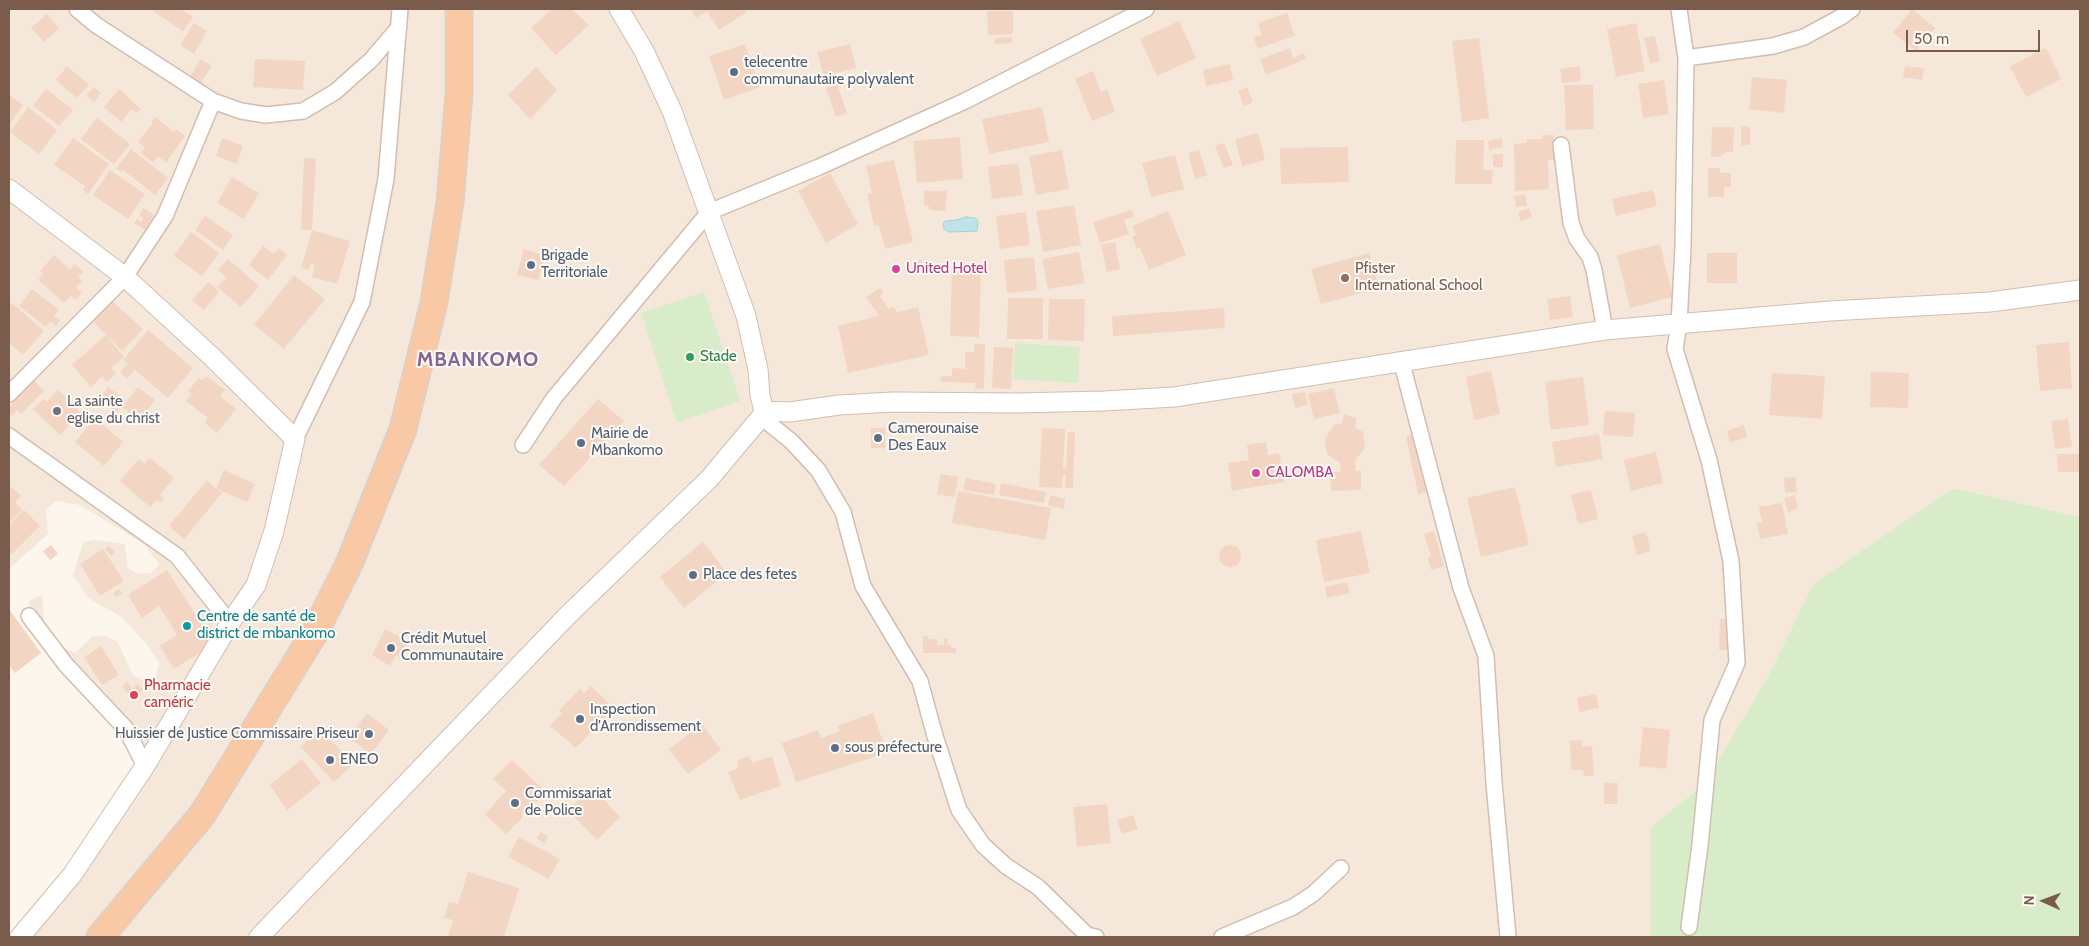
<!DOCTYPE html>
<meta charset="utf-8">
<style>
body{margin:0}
#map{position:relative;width:2089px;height:946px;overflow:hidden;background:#fdf6ec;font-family:Cabin,sans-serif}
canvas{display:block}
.frame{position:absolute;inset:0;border:10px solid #7a5c4d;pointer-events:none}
.north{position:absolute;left:2019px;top:876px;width:50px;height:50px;-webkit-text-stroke:4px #fffaf3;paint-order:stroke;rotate:272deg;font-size:14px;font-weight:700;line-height:20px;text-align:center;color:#7a5c4d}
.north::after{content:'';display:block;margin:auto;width:18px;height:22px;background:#7a5c4d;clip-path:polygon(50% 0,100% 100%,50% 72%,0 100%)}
.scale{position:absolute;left:1906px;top:30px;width:134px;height:22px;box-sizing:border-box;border:2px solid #7a5c4d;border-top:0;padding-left:6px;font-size:15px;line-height:18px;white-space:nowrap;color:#7a5c4d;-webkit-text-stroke:4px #fffaf3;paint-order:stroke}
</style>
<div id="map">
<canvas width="2089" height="946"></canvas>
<div class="frame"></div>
<div class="north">N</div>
<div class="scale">50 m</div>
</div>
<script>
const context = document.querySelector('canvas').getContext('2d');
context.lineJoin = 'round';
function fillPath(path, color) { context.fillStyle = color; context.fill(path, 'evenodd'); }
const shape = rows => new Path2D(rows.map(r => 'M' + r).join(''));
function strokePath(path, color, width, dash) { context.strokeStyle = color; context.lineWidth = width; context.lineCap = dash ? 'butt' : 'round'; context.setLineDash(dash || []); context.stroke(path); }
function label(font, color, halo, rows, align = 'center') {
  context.font = font + ' Cabin,sans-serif'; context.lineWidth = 4; context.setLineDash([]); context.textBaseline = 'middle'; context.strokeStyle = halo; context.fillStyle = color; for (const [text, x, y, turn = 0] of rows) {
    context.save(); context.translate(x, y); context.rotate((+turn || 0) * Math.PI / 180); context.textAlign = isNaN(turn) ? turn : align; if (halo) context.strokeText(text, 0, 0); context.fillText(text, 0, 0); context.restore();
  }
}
fillPath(shape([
 [9,9,2080,9,2080,517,1954,488,1814,583,1766,680,1704,784,1651,827,1651,937,21,937,145,763,26,615,30,600,42,595,45,633,53,641,75,653,93,636,106,636,117,641,133,675,145,681,156,676,159,663,145,642,120,616,88,598,73,576,83,542,95,540,125,544,128,568,138,574,151,573,159,564,144,544,80,505,56,501,46,510,48,534,9,569]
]), '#f5e8da');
fillPath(shape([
 [704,292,740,401,677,423,641,313],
 [1015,343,1080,347,1078,383,1013,379],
 [1954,488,2080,517,2080,937,1651,937,1651,827,1704,784,1766,680,1814,583]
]), '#d8ecc9');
const water = shape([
 [966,217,975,218,978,221,977,231,949,232,944,229,943,223,946,221,957,220,966,217]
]);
fillPath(water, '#bfe3e8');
strokePath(water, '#a5d3da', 1);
fillPath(shape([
 [155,9,181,9,193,17,183,31,153,11],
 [552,9,572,9,589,25,556,55,531,28],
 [691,9,745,9,747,12,719,30,707,11,696,18],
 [1912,9,1935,28,1916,51,1893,33],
 [987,11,1013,11,1013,34,988,35],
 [1287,13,1295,36,1257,49,1254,37,1262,35,1258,23],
 [47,14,59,28,44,42,31,28],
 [1179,21,1196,58,1157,76,1140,39],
 [194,23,207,31,194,54,180,45],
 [1636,23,1645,71,1616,77,1607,29],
 [1655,36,1660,61,1650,63,1644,38],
 [1012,37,1012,43,995,44,995,38],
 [1479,38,1489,118,1462,122,1452,41],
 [745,44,760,87,724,100,709,56],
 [850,44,856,68,824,76,817,52],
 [1290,48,1293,58,1304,53,1306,59,1266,75,1260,59],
 [2046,48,2061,79,2026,97,2010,66],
 [201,59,212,66,200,84,190,77],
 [255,59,305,61,303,90,253,87],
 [1230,64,1233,80,1206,86,1203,70],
 [67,66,89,85,77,98,56,80],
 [1580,66,1581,81,1562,83,1560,69],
 [1905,66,1924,68,1922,80,1903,77],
 [536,67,557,90,530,119,508,95],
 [1093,71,1101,92,1107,89,1115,112,1092,121,1075,79],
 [1752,77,1787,80,1784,113,1749,109],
 [1664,80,1669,114,1643,118,1638,84],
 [837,84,847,113,836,117,826,88],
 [1564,85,1593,85,1594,129,1566,130],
 [94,87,101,93,94,102,86,95],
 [1247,87,1253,102,1244,106,1238,91],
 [46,89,73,110,59,126,33,106],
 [119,89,141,109,137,113,132,109,121,122,104,107],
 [9,95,23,105,9,125],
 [28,107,57,130,39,154,10,132],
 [1042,107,1049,142,989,154,982,119],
 [155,117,174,132,176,129,185,136,166,163,158,156,153,163,141,153,145,148,138,142,153,123,151,122],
 [97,118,130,144,114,164,81,139],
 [1741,126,1750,127,1750,145,1741,145],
 [1712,127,1734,127,1733,152,1725,152,1725,154,1721,154,1721,157,1711,157],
 [1258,133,1265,160,1242,166,1235,139],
 [1543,135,1554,135,1555,160,1548,160,1549,189,1515,191,1514,144,1527,143,1527,139,1543,139],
 [960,137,963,179,917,183,913,141],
 [73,138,109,164,88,194,83,190,85,186,54,165],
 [222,138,243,146,237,164,216,156],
 [1502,138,1503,147,1489,150,1488,141],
 [1456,140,1484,140,1483,170,1493,170,1492,184,1455,184],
 [1224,143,1233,165,1224,168,1215,146],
 [1348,147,1349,182,1281,184,1280,148],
 [131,149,168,178,155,195,123,170,121,172,116,168],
 [1062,150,1069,189,1036,195,1029,156],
 [1199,150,1207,175,1195,179,1188,153],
 [1493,154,1503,154,1503,167,1493,167],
 [1175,155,1184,189,1151,197,1142,163],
 [304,158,316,159,312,230,350,241,337,284,312,277,315,265,311,263,309,270,301,268,312,230,301,230],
 [894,160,913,242,885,249,879,225,874,226,867,194,872,193,866,166],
 [1018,163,1023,195,992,199,988,167],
 [1708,168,1720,168,1720,173,1731,173,1731,187,1724,187,1724,197,1708,197],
 [110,170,145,194,128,219,93,195],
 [830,173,858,224,826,243,798,191],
 [232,177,259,193,244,219,217,203],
 [1653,190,1657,206,1616,216,1612,199],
 [924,191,947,191,945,211,929,210,929,206,924,206],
 [1525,194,1527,206,1516,207,1514,196],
 [1074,205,1081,245,1043,252,1036,211],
 [143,208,154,215,145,230,134,223,137,219,141,222,143,218,139,215],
 [1529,208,1532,217,1521,221,1518,212],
 [1132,210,1134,217,1124,220,1129,234,1100,243,1093,222],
 [1168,211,1186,255,1149,270,1140,248,1137,249,1132,237,1136,235,1132,226],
 [1026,212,1030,245,1000,249,996,216],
 [205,216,233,235,223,250,195,230],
 [191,232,219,253,202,276,174,256],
 [1115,242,1120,269,1107,272,1101,245],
 [1660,244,1673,297,1630,308,1617,255],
 [263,246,274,254,279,248,287,255,268,280,249,265],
 [524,249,545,255,538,280,517,275],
 [1079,252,1085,283,1048,289,1042,259],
 [1369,253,1379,288,1321,304,1311,269],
 [1707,253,1737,253,1737,283,1707,283],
 [54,255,70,270,75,264,83,272,78,277,82,281,76,287,82,293,76,300,71,296,64,303,38,280,43,274,40,271],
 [1034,257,1037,290,1007,293,1004,260],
 [228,259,259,286,241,307,217,287,226,278,218,270],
 [921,260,923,265,916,268,914,263],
 [952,270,981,271,979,337,950,336],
 [294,275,325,299,284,349,254,325],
 [208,282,219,292,204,310,192,300],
 [880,288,884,293,880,296,889,309,893,306,897,311,894,313,918,307,929,355,848,373,838,326,879,316,866,297],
 [32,289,59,310,54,316,60,320,56,326,50,321,46,327,19,306],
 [1570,296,1573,317,1550,320,1547,299],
 [1008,298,1043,298,1043,339,1007,339],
 [1049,299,1085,299,1084,341,1048,340],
 [112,301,143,329,122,351,92,320],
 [12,303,44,331,23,355,9,343,9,306],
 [1224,308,1225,328,1113,336,1112,316],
 [148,330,193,368,168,398,135,370,127,379,120,372,128,364,123,360],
 [106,335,124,357,111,368,116,373,107,382,102,376,91,387,72,365],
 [2069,342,2072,388,2040,391,2036,345],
 [974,344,985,344,984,389,975,388,976,383,941,382,941,376,952,376,952,368,965,369,965,352,974,352],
 [994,347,1013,348,1011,389,992,388],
 [1491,371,1500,414,1474,420,1466,377],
 [1871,372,1909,373,1908,408,1870,407],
 [1772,373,1825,376,1822,419,1769,415],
 [206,376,225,390,220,396,236,409,217,433,205,423,208,418,186,401,192,394,188,391,199,378,202,380],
 [1583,377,1589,425,1551,430,1545,382],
 [33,379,44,391,21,414,17,410,12,416,9,413,9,408,13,404,11,402],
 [108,387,126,400,117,412,99,399],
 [138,387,155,400,140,421,122,407],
 [1334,388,1340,413,1314,419,1308,394],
 [58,390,81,413,60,435,33,409,44,399,47,402],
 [1305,392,1308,405,1295,408,1292,394],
 [598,399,624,421,564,486,539,465],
 [1605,411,1635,413,1633,437,1603,435],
 [1344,414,1357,418,1355,427,1363,432,1365,448,1355,461,1356,471,1361,471,1361,490,1331,491,1330,472,1341,472,1340,463,1327,454,1325,439,1334,425,1342,424],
 [95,418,123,442,104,466,75,442],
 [2068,419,2072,447,2055,449,2051,421],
 [1744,425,1747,437,1730,443,1727,431],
 [871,428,885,428,885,448,871,448],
 [1042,428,1065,429,1063,468,1066,468,1068,432,1075,432,1073,488,1065,488,1066,475,1063,475,1062,488,1039,487],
 [1424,432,1436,490,1418,494,1406,436],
 [1599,434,1603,459,1556,467,1552,442],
 [1266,442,1268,455,1279,453,1284,482,1232,491,1228,463,1249,460,1247,445],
 [1656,452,1663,483,1631,491,1624,460],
 [2057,454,2080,454,2080,472,2058,472],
 [150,458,174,478,160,495,164,498,160,503,156,500,150,507,120,481,139,459,145,464],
 [224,470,255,484,247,502,216,489,222,493,184,539,169,526,207,480,216,489],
 [1328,472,1328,479,1321,479,1321,473],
 [941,474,958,477,955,497,937,494],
 [1795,477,1797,492,1785,493,1784,478],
 [966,478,996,484,994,495,963,490],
 [1001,483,1046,492,1044,503,999,495],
 [12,487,21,496,15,502,22,510,9,523,9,491],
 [1515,487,1529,545,1481,557,1467,498],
 [1591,490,1598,519,1578,524,1571,495],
 [958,491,1051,508,1045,540,952,523],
 [1050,495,1065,499,1064,509,1048,505],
 [1795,495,1798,509,1788,512,1784,498],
 [1782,503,1788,534,1760,539,1757,523,1762,522,1759,507],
 [24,510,40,526,9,557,9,526],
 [1361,531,1370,573,1324,582,1316,540],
 [1434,531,1444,566,1431,570,1428,558,1431,556,1424,534],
 [1646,532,1651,551,1637,555,1632,536],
 [703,542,727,573,684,608,660,577],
 [51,545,58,554,50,560,43,551],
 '1219 556a11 11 0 1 1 22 0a11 11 0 1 1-22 0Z',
 [109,546,115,553,112,556,105,549],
 [103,549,124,581,100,596,80,564],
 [167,570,214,644,174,669,160,646,177,635,159,606,142,618,128,595],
 [1347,582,1350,593,1327,598,1325,587],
 [119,589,122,593,116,597,113,593],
 [9,609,41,653,15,673,9,665],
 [1720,619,1742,620,1741,650,1719,650],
 [385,629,408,641,400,658,396,655,390,666,372,655],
 [923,636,928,636,927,639,937,639,937,645,944,645,944,639,948,638,947,645,951,645,951,648,956,648,956,653,923,653],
 [101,646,119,675,102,685,84,657],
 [127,682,132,689,138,684,143,690,133,699,122,686],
 [591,686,614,708,576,748,550,726,562,713,559,711,580,689,584,693],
 [1596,694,1599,708,1580,712,1577,698],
 [367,713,389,730,371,754,349,738],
 [873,713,887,753,796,782,782,743,818,730,821,738,840,731,837,726],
 [702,724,721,750,688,774,669,749],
 [1643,727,1670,730,1666,769,1639,766],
 [319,729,344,753,342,755,352,765,334,782,301,747],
 [1582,740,1582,747,1592,746,1594,776,1584,776,1583,770,1571,770,1570,741],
 [749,756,752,763,772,756,781,786,740,800,728,772,739,768,737,761],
 [302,759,321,783,287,810,270,785],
 [512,760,547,793,522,814,522,818,506,834,485,814,506,791,493,779],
 [1604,783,1618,783,1617,804,1604,804],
 [592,787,620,817,597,840,568,810],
 [1107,804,1111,843,1077,847,1073,807],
 [1133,815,1138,829,1122,834,1117,820],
 [541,832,548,837,544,843,537,838],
 [519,837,560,859,549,879,508,857],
 [468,872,519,888,504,937,448,937,453,920,444,918,449,902,458,904]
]), '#f3d5c3');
const minor = shape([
 [77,9,96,25,213,101,241,111,266,115,303,111,335,92,371,60,399,27],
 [1679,9,1686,58,1683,248,1679,324,1675,349,1709,460,1731,561,1737,663,1712,720,1700,845,1689,927],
 [1686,58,1773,46,1804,37,1841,17,1852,9],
 [1561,145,1571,223,1577,239,1590,257,1594,270,1605,330],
 [1401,360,1461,588,1486,656,1494,783,1508,937],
 [9,394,125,277,165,216,213,101],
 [761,417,791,441,818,470,843,512,863,586,920,681,935,736,959,810,983,845,1006,866,1038,887,1087,935,1096,937],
 [9,436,177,556,230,623],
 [295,439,362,302,386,179,400,9],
 [523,445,554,398,709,212,819,167,965,101,1146,9],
 [29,616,66,665,126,729,145,766],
 [1222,937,1293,907,1313,894,1341,868]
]);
const tertiary = shape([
 [9,189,125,277,211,356,295,439,274,531,256,585,230,623,145,766,72,875,20,937],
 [764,411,790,412,839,405,893,402,1017,403,1104,401,1174,397,1605,330,1830,311,1990,302,2080,290],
 [259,937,568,615,709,479,761,417,764,411,760,395,758,369,746,316,672,111,644,51,619,9]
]);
const trunk = shape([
 [100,937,202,815,315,632,349,564,403,429,434,302,450,202,459,95,459,9]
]);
strokePath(minor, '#d1beb0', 18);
strokePath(tertiary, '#d1beb0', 21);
strokePath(trunk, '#dad1cd', 29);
strokePath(minor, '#fff', 15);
strokePath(tertiary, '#fff', 19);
strokePath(trunk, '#f9c8a4', 26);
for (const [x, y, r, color] of [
 [734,72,5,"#5c6f8a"],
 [531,265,5,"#5c6f8a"],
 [896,269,5,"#d1479c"],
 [1345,278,5,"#8d6e63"],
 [690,357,5,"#2e9e5b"],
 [57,411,5,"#6b7280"],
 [878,438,5,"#5c6f8a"],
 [581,443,5,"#5c6f8a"],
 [1256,473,5,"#d1479c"],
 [693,575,5,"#5c6f8a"],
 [187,626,5,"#0f9aa8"],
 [391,648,5,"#5c6f8a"],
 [134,695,5,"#e0444e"],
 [580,719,5,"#5c6f8a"],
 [369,734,5,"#5c6f8a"],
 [835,748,5,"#5c6f8a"],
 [330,760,5,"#5c6f8a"],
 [515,803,5,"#5c6f8a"]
]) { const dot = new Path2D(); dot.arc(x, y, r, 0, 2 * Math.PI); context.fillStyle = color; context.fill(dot); strokePath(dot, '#fffaf3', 2); }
label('15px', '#4e5e75', '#fffaf3', [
 ["telecentre",744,63],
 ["communautaire polyvalent",744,80],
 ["Brigade",541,256],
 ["Territoriale",541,273],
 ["Camerounaise",888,429],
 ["Des Eaux",888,446],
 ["Mairie de",591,434],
 ["Mbankomo",591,451],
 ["Place des fetes",703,575],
 ["Crédit Mutuel",401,639],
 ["Communautaire",401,656],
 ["Inspection",590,710],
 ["d'Arrondissement",590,727],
 ["Huissier de Justice Commissaire Priseur",359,734,"right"],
 ["sous préfecture",845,748],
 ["ENEO",340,760],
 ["Commissariat",525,794],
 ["de Police",525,811]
], 'left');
label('15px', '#b23c85', '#fffaf3', [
 ["United Hotel",906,269],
 ["CALOMBA",1266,473]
], 'left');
label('15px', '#785e54', '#fffaf3', [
 ["Pfister",1355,269],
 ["International School",1355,286]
], 'left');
label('15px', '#27864d', '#fffaf3', [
 ["Stade",700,357]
], 'left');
label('15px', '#5b616d', '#fffaf3', [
 ["La sainte",67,402],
 ["eglise du christ",67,419]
], 'left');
label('15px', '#0d838f', '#fffaf3', [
 ["Centre de santé de",197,617],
 ["district de mbankomo",197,634]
], 'left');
label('15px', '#be3a42', '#fffaf3', [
 ["Pharmacie",144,686],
 ["caméric",144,703]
], 'left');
context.letterSpacing = '1px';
label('bold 20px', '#846695', '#fffaf3', [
 ["MBANKOMO",478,360]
]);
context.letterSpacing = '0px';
</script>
